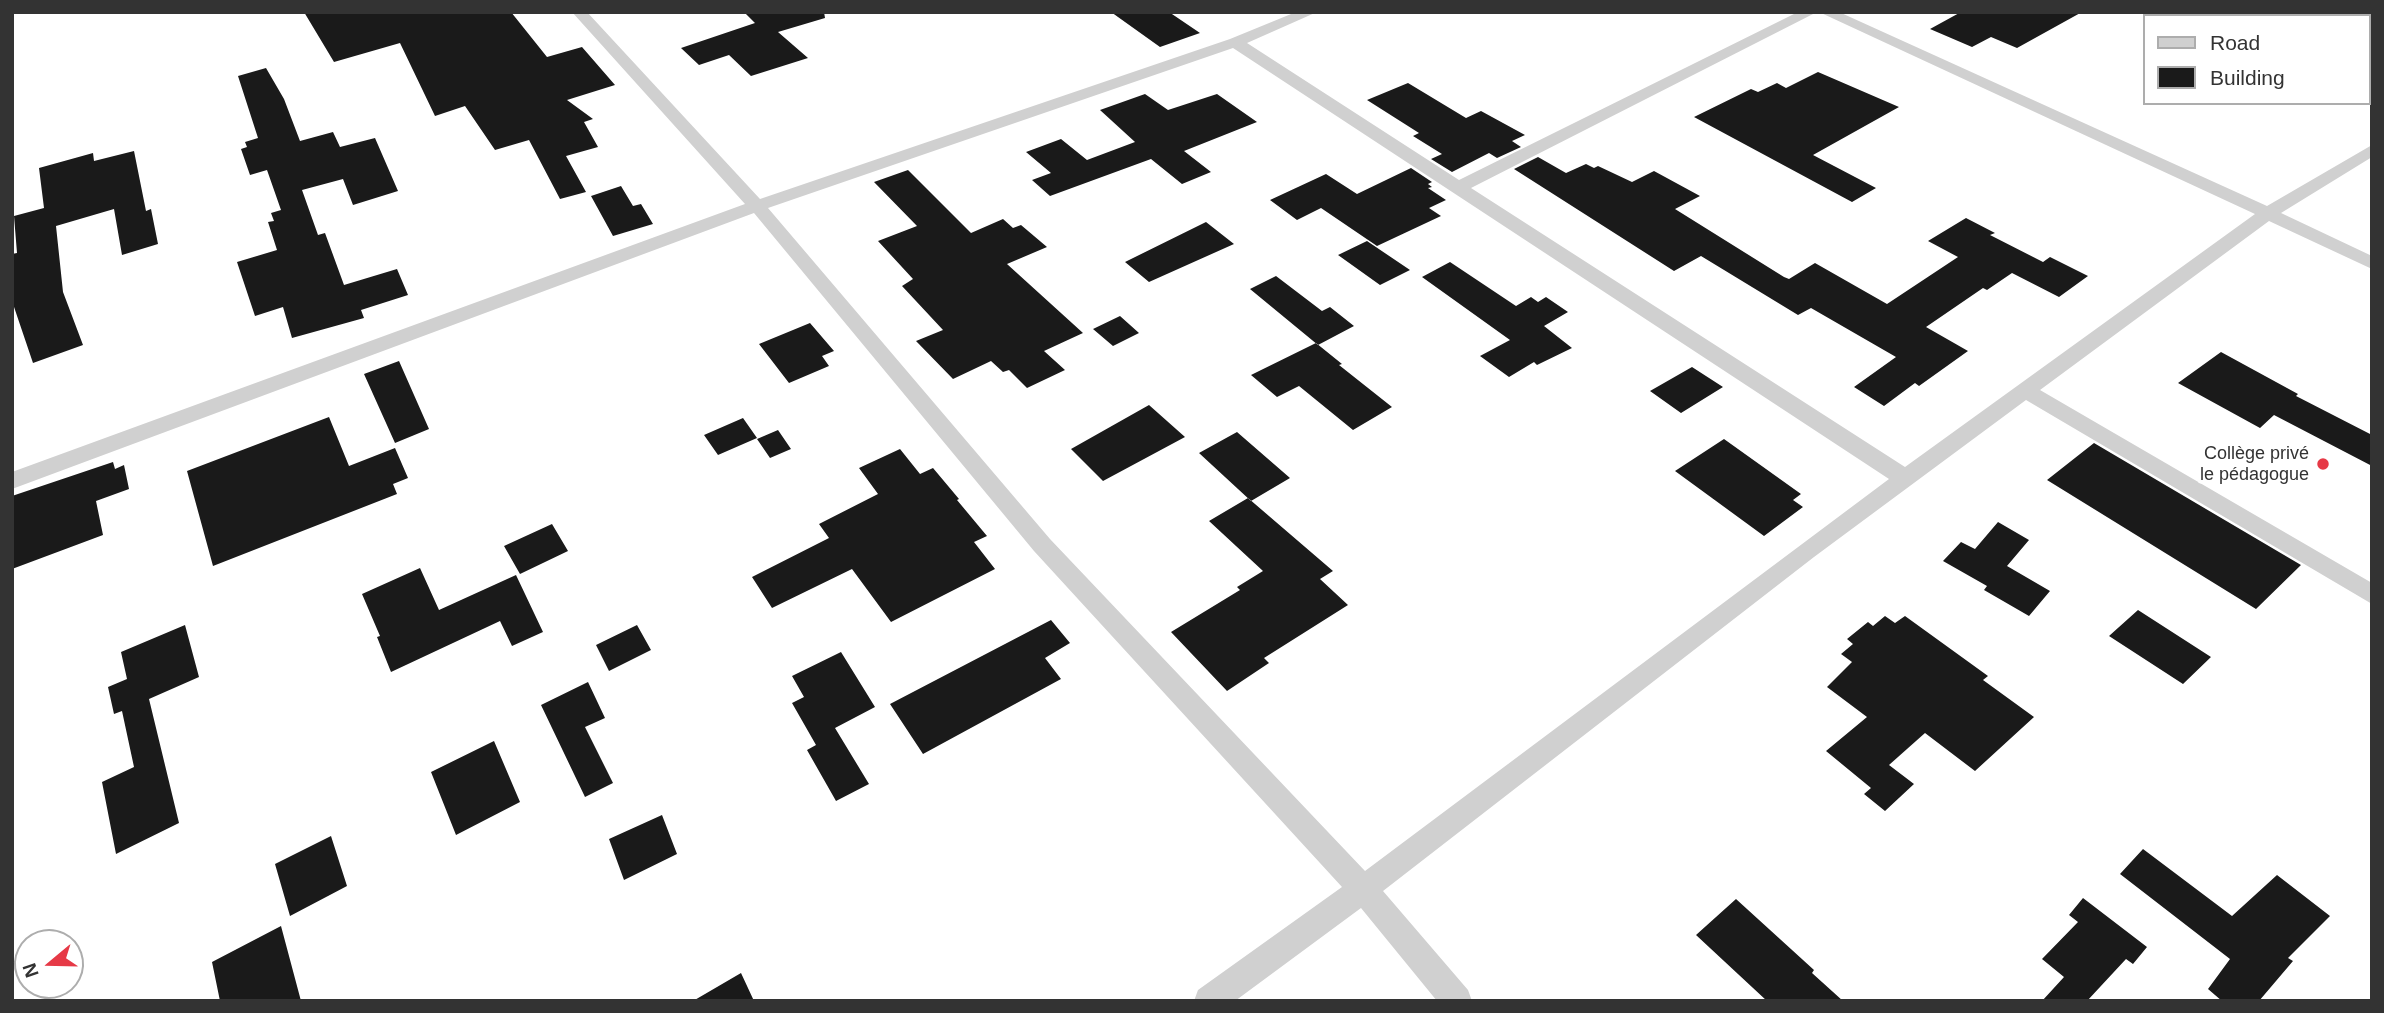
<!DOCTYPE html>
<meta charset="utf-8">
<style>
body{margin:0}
#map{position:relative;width:2384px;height:1013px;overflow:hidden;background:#fff;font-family:Helvetica,sans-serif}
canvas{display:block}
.frame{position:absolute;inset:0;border:14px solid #333;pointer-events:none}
.legend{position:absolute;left:2143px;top:14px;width:228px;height:91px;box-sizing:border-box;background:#fff;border:2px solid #adadad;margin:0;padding:9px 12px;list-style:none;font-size:21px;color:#333}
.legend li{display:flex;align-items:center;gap:14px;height:35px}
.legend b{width:35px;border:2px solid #adadad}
.north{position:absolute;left:14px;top:929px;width:70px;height:70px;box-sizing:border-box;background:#fff;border:2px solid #adadad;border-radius:50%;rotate:251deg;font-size:19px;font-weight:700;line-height:28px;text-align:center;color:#333}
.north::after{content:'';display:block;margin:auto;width:24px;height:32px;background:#e63946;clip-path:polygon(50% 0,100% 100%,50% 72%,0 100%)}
</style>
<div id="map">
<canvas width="2384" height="1013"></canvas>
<div class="frame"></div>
<ul class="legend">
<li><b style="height:9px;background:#d0d0d0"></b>Road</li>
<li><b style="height:19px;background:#1a1a1a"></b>Building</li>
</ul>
<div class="north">N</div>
</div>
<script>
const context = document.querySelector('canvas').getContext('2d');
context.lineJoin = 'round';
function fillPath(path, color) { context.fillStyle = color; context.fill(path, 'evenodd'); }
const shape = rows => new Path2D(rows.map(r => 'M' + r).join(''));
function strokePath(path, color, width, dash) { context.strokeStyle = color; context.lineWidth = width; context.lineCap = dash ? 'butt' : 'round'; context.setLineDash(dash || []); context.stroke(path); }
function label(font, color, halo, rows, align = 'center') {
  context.font = font + ' Helvetica,sans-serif'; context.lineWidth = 7; context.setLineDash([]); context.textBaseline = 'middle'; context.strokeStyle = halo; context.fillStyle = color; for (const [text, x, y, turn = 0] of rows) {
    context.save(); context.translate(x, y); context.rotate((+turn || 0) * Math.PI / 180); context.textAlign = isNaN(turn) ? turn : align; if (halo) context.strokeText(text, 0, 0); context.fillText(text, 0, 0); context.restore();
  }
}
fillPath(shape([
 [304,12,511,12,547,57,582,47,615,85,567,100,593,119,584,122,598,147,566,156,586,192,560,199,529,140,495,150,465,106,435,116,400,43,334,62],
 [744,12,824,12,825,18,778,32,808,58,751,76,729,55,699,65,681,48,755,23],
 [1111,12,1169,12,1200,33,1160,47],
 [1961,12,2082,12,2017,48,1991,37,1972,47,1930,29],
 [266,68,284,99,300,141,333,132,340,147,375,138,398,191,353,205,343,179,302,190,318,235,325,233,344,285,397,269,408,295,361,310,364,318,292,338,283,307,255,316,237,262,277,250,268,222,274,221,271,213,281,210,267,170,250,175,241,149,247,147,245,142,258,138,238,76],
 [1818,72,1899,107,1813,155,1876,188,1852,202,1694,117,1751,89,1758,92,1777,83,1786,88],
 [1408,83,1466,118,1481,111,1525,135,1512,141,1521,147,1497,158,1489,153,1452,172,1431,159,1442,154,1413,136,1419,133,1367,100],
 [1145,94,1168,110,1217,94,1257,122,1184,151,1211,172,1182,184,1151,159,1050,196,1032,180,1051,173,1026,152,1061,139,1087,160,1135,142,1100,110],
 [134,151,146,211,151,209,158,244,122,255,114,209,56,226,63,292,83,345,33,363,12,301,12,254,17,253,14,216,44,208,39,168,93,153,94,161],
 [1538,157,1566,173,1586,164,1594,168,1598,166,1632,182,1654,171,1700,196,1675,209,1784,277,1789,279,1815,263,1887,304,1958,257,1928,241,1966,218,1995,233,1990,235,2043,262,2050,257,2088,276,2059,297,2012,273,1987,290,1983,288,1926,327,1968,351,1919,386,1915,383,1884,406,1854,387,1896,357,1811,308,1798,315,1701,256,1674,271,1514,169],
 [1411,168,1432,182,1428,184,1432,187,1428,188,1446,200,1429,208,1441,216,1377,246,1321,208,1297,220,1270,200,1326,174,1357,194],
 [908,170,971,233,1003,219,1013,228,1021,225,1047,247,1007,264,1083,333,1044,351,1065,370,1027,388,1009,370,1003,372,991,361,953,379,916,341,943,330,902,286,913,279,878,241,917,226,874,182],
 [621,186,633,206,641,204,653,224,613,236,591,196],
 [1206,222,1234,244,1149,282,1125,262],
 [1367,241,1410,270,1380,285,1338,255],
 [1450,262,1516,306,1531,297,1538,302,1546,297,1568,312,1544,326,1572,348,1537,365,1534,362,1509,377,1480,356,1510,340,1422,277],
 [1276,276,1322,311,1330,307,1354,326,1318,345,1250,289],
 [1120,316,1139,333,1113,346,1093,329],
 [810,323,834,351,822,356,829,366,789,383,759,344],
 [1316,343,1342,364,1339,365,1392,407,1353,430,1299,386,1277,397,1251,375],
 [2221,352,2298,394,2296,396,2372,435,2372,466,2274,415,2260,428,2178,383],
 [399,361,429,429,395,443,364,374],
 [1692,367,1723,387,1681,413,1650,391],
 [1149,405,1185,437,1103,481,1071,449],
 [329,417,349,466,395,448,408,478,393,484,397,494,213,566,187,471],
 [743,418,757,438,718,455,704,435],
 [778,430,791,449,770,458,757,439],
 [1237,432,1290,478,1251,501,1199,453],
 [1724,439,1801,494,1793,500,1803,507,1764,536,1675,471],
 [2094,443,2301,565,2256,609,2047,480],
 [900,449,920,474,933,468,959,499,957,500,987,536,974,542,995,569,891,622,852,569,772,608,752,577,829,538,819,524,878,494,859,468],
 [113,462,115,469,124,465,129,489,96,501,103,535,12,569,12,496],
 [1248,498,1333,571,1320,579,1348,605,1264,658,1269,663,1227,691,1171,632,1240,590,1237,587,1263,571,1209,521],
 [1998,522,2029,540,2007,566,2050,591,2029,616,1984,590,1987,586,1943,561,1961,542,1975,549],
 [552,524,568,551,520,574,504,546],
 [420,568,439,610,516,575,543,632,512,646,500,621,391,672,377,637,380,636,362,594],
 [2138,610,2211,657,2183,684,2109,636],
 [1885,616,1895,623,1905,616,1988,676,1983,680,2034,717,1975,771,1925,733,1889,765,1914,784,1885,811,1864,794,1871,788,1826,751,1867,717,1827,687,1852,662,1841,654,1853,644,1847,639,1868,622,1873,626],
 [1051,620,1070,643,1045,658,1061,679,923,754,890,704],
 [185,625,199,677,149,699,179,823,116,854,102,782,134,767,122,711,114,714,108,687,127,679,121,652],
 [637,625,651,650,609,671,596,645],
 [841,652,875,707,835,728,869,784,836,801,807,750,816,745,792,703,804,697,792,676],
 [588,682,605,718,585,727,613,783,585,797,541,705],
 [494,741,520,802,456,835,431,772],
 [662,815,677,854,624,880,609,839],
 [331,836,347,886,290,916,275,864],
 [2143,849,2232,916,2277,875,2330,916,2288,958,2293,961,2259,1001,2222,1001,2208,989,2230,959,2120,874],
 [2083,898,2147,947,2133,964,2126,959,2087,1001,2042,1001,2064,977,2042,959,2078,922,2069,915],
 [1736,899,1814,970,1812,973,1843,1001,1767,1001,1696,935],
 [281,926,301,1001,220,1001,212,962],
 [741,973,754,1001,693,1001]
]), '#1a1a1a');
fillPath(shape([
 [572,12,587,12,760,199,1230,39,1296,12,1317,12,1247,43,1459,180,1798,12,1817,12,1471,188,1905,467,2255,214,1819,12,1839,12,2267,206,2372,145,2372,157,2281,213,2372,256,2372,269,2269,221,2040,390,2372,583,2372,604,2026,400,1814,557,1383,891,1468,990,1472,1001,1437,1001,1361,908,1235,1001,1194,1001,1198,990,1342,887,1034,551,754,213,12,489,12,472,745,204,572,12],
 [1233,48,1889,479,1365,871,1050,539,768,208,1233,48],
 [2335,12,2355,12,2358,16,2338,16,2335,12],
 [2368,18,2372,18,2372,27,2368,27,2368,18]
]), '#d0d0d0');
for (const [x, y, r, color] of [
 [2323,464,7,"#e63946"]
]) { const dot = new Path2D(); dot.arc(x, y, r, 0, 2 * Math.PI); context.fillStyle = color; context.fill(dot); strokePath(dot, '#fff', 2.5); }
label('18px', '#333', '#fff', [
 ["Collège privé",2309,454],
 ["le pédagogue",2309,475]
], 'right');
</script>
